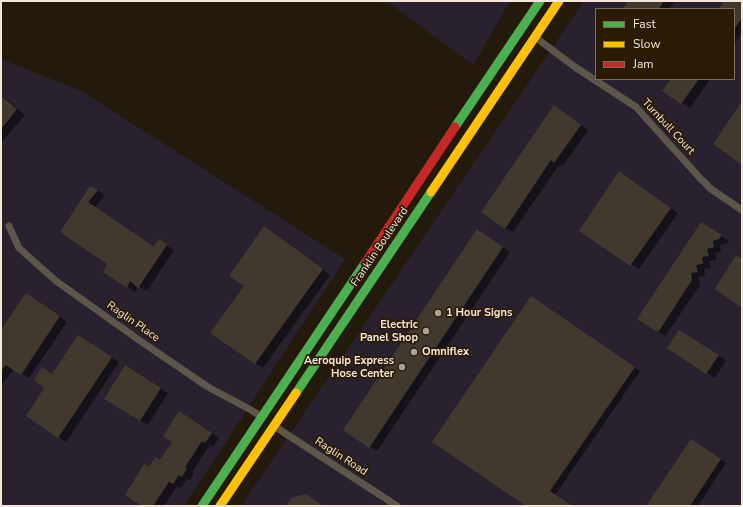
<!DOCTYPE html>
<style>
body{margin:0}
#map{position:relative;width:743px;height:507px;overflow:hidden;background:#231a0c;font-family:"Nunito Sans",sans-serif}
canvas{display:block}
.frame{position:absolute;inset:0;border:2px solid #f5e8da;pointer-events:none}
.legend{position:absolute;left:595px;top:8px;width:140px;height:72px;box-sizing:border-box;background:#2c1b03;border:1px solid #7c6d59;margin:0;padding:5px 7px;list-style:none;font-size:12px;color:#f5e8da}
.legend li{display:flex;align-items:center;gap:8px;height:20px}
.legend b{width:20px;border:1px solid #7c6d59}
</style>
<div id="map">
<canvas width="743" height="507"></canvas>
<div class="frame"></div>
<ul class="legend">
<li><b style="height:5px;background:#4caf50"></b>Fast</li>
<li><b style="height:5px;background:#ffc107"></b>Slow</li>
<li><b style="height:5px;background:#c62828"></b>Jam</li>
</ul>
</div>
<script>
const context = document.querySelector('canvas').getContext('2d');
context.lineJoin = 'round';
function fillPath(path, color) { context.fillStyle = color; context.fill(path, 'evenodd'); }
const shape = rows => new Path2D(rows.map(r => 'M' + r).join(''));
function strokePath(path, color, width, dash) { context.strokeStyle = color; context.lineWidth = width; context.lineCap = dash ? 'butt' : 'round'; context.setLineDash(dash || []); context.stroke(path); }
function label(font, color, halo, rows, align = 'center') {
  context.font = font + ' "Nunito Sans",sans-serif'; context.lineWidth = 3.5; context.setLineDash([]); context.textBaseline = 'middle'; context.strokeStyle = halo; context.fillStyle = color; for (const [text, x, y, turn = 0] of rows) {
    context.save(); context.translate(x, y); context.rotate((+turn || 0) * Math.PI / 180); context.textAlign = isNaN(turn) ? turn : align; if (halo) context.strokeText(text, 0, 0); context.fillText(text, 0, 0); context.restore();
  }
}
fillPath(shape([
 [364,1,510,1,473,65,389,3],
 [584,1,742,1,742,506,241,506],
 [596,9,734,9,734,79,596,79],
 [1,59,83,92,345,259,184,506,1,506]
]), '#29212d');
fillPath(shape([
 [630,1,675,1,669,9,624,9],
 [725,1,742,1,742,33,734,45,734,9,720,9],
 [672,79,710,79,690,108,664,91],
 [1,95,25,115,1,143],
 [555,107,588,130,563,166,559,165,513,232,505,228],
 [628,177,678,213,639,269,580,230],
 [91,187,105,195,95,207,154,247,160,241,174,250,147,291,138,286,135,292,105,271,109,263,62,231],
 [709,228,729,241,727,244,720,245,721,252,715,253,716,260,709,261,711,268,704,269,705,276,698,277,700,285,666,335,664,335,656,330],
 [272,232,330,275,263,368,211,332,245,286],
 [485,235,510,252,377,451,370,447],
 [34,299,67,322,29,378,14,369,1,386,1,332],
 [537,301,640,371,555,495,571,506,528,506],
 [680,331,726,360,715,378,669,348],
 [86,341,119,362,66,442,27,416,53,375],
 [133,371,168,393,148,425,106,398],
 [187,417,219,438,213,447,210,445,192,472,194,474,190,480,187,479,181,488,177,486,164,506,144,506,149,468,161,462],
 [697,444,726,463,698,506,648,506]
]), '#0007');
fillPath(shape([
 [628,1,664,1,659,9,623,9],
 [724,1,742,1,742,18,734,29,734,9,719,9],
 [671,79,699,79,681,104,662,91],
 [1,96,17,109,1,129],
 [742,101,742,165,713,144],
 [554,105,581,125,554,163,551,160,505,229,481,212],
 [619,171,671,208,630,266,579,231],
 [90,186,98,190,88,202,153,246,160,239,167,245,138,288,130,281,127,288,103,272,107,264,60,232],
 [701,222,722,235,719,239,713,241,714,247,707,249,709,256,702,257,703,264,696,265,698,272,691,273,692,280,659,331,656,331,637,319],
 [264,226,323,269,255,364,210,333,244,286,229,276],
 [477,229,503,247,369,448,343,430],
 [736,255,742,259,742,308,715,289],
 [26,293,60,316,21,375,6,365,1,371,1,330],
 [531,296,635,367,550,491,572,506,526,506,432,442],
 [679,330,719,355,706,374,667,348],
 [78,335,112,357,58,438,26,416,44,388,34,380,42,367,52,374],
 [125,365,161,388,140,421,104,399],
 [179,411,212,433,205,443,202,441,185,467,187,468,182,477,179,475,173,484,169,482,153,506,142,506,125,495,144,464,149,467,155,457,160,460,172,442,163,436],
 [691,439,721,459,690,506,646,506],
 [306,494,323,506,286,506,292,497]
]), '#41392e');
strokePath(shape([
 [535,37,575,67,636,107,700,178,711,189,742,210],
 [9,226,19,248,56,281,139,340,208,387,251,410,262,417],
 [274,426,397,506]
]), '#5d564b', 7);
strokePath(shape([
 [455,127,540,1],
 [296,393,431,192],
 [202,506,365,263]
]), '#4caf50', 9);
strokePath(shape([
 [431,192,559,1],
 [220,506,296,393]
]), '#ffc107', 9);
strokePath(shape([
 [365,263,455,127]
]), '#c62828', 9);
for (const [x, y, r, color] of [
 [438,313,4,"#aca092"],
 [426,331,4,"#aca092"],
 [414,352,4,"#aca092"],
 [402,367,4,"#aca092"]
]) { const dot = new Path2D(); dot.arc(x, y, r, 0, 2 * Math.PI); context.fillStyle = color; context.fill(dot); strokePath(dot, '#2c1b03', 1.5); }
label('11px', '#f5e8da', '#2c1b03', [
 ["Turnbull Court",668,127,47],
 ["Franklin Boulevard",380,247,-56],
 ["Raglin Place",133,322,35],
 ["Raglin Road",341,457,33]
]);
label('bold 11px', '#f5e8da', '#2c1b03', [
 ["1 Hour Signs",446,313],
 ["Electric",418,325,"right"],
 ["Panel Shop",418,338,"right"],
 ["Omniflex",422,352],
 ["Aeroquip Express",394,361,"right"],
 ["Hose Center",394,374,"right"]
], 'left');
</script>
